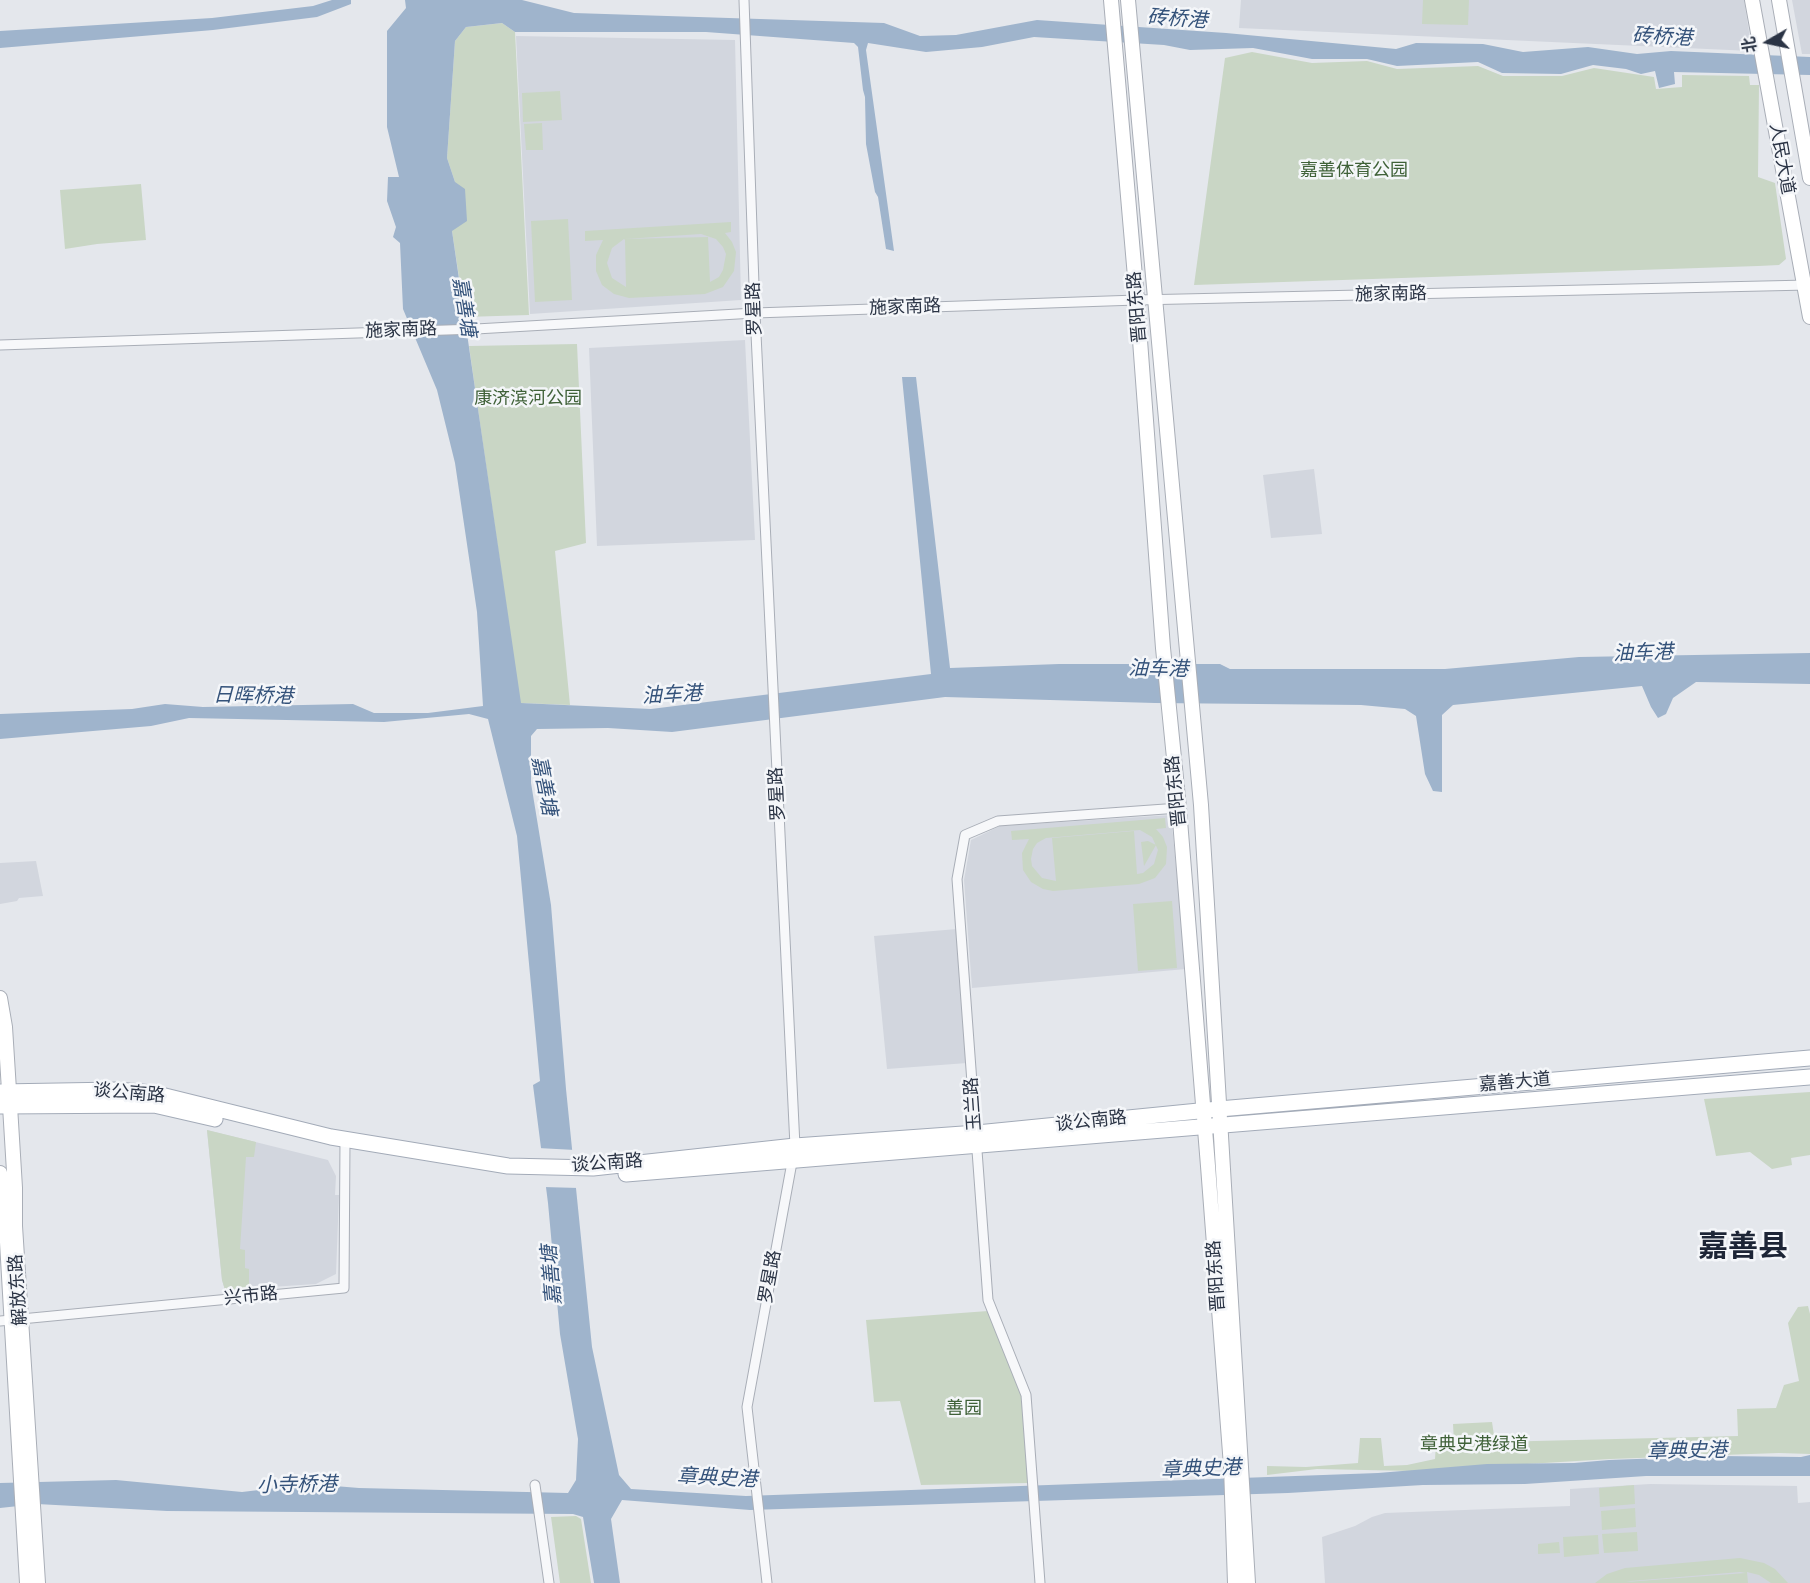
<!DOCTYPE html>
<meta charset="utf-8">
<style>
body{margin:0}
#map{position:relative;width:1810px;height:1583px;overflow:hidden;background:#e4e7ec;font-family:Roboto,"Noto Sans SC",sans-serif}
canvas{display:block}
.north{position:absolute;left:1738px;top:12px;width:60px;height:60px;-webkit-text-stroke:4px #f4f6f9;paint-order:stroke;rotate:261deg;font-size:16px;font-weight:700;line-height:24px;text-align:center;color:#2b3445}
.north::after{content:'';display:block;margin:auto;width:21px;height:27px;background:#2b3445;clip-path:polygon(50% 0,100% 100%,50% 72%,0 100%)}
</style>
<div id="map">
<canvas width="1810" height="1583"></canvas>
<div class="north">北</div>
</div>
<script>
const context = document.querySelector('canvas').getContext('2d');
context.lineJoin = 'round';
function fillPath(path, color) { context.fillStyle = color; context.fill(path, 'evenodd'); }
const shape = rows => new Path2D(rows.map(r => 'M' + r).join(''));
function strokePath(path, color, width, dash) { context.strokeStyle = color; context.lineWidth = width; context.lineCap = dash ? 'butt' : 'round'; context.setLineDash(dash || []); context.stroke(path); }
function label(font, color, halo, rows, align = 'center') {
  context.font = font + ' Roboto,"Noto Sans SC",sans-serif'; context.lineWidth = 5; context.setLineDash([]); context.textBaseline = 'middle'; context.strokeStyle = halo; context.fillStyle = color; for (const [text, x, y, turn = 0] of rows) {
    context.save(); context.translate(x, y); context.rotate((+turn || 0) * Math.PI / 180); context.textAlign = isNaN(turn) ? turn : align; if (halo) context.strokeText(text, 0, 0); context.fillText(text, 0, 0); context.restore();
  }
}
fillPath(shape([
 [1241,0,1744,0,1752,51,1239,28],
 [1792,0,1810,0,1810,54,1802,54],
 [516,36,735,40,741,300,530,314],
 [745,340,755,540,597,546,589,348],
 [1314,469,1322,534,1271,538,1263,475],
 [1171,815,1186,969,972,988,964,880,971,840,1000,826],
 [36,861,43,896,19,898,17,901,0,904,0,863],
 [957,929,967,1063,887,1069,874,936],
 [207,1130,328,1160,336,1176,335,1195,339,1195,336,1274,316,1284,225,1290,222,1280],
 [1650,1484,1797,1486,1798,1503,1810,1502,1810,1583,1325,1583,1322,1537,1355,1526,1372,1517,1385,1513,1570,1506,1570,1489]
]), '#d2d6de');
fillPath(shape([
 [1423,0,1469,0,1468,25,1422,24],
 [502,23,515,32,529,315,465,317,452,231,455,182,447,158,455,41,466,27],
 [1252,52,1312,63,1367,61,1397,69,1478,66,1503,76,1562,76,1594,68,1654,77,1656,89,1682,87,1682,75,1749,76,1750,85,1759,85,1758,177,1775,183,1786,259,1779,265,1758,266,1194,285,1225,58],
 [560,91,562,120,523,122,522,93],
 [542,123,543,150,526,150,524,124],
 [141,184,146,240,97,244,65,249,60,190],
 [568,219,572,300,535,302,531,221],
 [731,222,731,232,725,233,732,242,736,252,734,271,723,287,705,294,629,298,614,294,602,285,596,271,596,255,603,240,585,241,585,231],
 [701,234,716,239,723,247,726,254,723,270,719,277,710,282,708,237,625,239],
 [624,239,625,240,626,287,612,278,607,263,612,248],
 [577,344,586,543,555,551,570,705,520,703,469,346],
 [1165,818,1166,828,1156,829,1163,837,1167,847,1166,864,1155,878,1139,884,1053,891,1043,889,1031,882,1023,870,1022,853,1029,839,1012,840,1011,831],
 [1140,830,1152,837,1158,850,1154,864,1143,873,1137,874,1134,831,1052,838,1056,881,1042,878,1032,866,1031,859,1033,849,1037,843,1046,838],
 [1148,841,1156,845,1144,866,1141,842],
 [1172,901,1177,968,1138,971,1133,904],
 [1810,1092,1810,1155,1791,1158,1792,1165,1772,1169,1750,1152,1716,1156,1704,1099],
 [207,1130,256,1142,254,1157,246,1157,240,1249,245,1250,245,1268,249,1269,249,1288,225,1290,222,1280],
 [1808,1306,1810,1314,1810,1454,1779,1453,1610,1459,1412,1471,1317,1469,1267,1475,1267,1466,1306,1467,1358,1463,1360,1438,1381,1438,1384,1466,1407,1465,1435,1459,1436,1444,1454,1443,1453,1424,1492,1422,1495,1442,1738,1436,1737,1409,1776,1408,1784,1385,1799,1381,1788,1323,1798,1307],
 [988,1311,1023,1396,1029,1483,921,1485,900,1401,874,1402,866,1320],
 [1634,1485,1635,1504,1600,1507,1599,1488],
 [1635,1508,1636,1527,1602,1530,1601,1511],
 [576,1516,581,1519,591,1583,560,1583,551,1517],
 [1637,1532,1638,1551,1604,1553,1602,1534],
 [1598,1535,1599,1554,1564,1557,1563,1537],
 [1559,1542,1560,1553,1538,1554,1538,1544],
 [1740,1558,1764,1563,1775,1569,1788,1583,1771,1583,1759,1575,1747,1572,1748,1583,1595,1583,1607,1574,1625,1568],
 [1740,1572,1746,1573,1626,1582,1631,1581]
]), '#c9d6c5');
fillPath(shape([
 [332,0,351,0,351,4,317,17,213,30,0,48,0,31,212,18,313,6],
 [405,0,522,0,574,13,884,23,920,36,956,35,1037,20,1226,33,1396,49,1416,43,1483,44,1523,52,1588,47,1637,54,1671,51,1810,57,1810,75,1674,72,1675,84,1659,88,1655,71,1641,74,1626,69,1593,65,1561,74,1502,73,1478,62,1397,66,1367,59,1312,59,1253,48,1190,50,1164,45,1034,37,982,47,926,52,868,43,866,50,894,251,886,249,878,197,875,192,866,144,865,97,863,90,858,47,854,43,706,32,515,32,502,23,466,27,455,41,447,158,455,182,465,189,467,221,452,231,521,703,651,709,931,674,902,377,916,377,950,668,1059,664,1220,664,1230,669,1445,669,1579,657,1810,653,1810,684,1696,682,1673,698,1666,714,1658,718,1651,707,1642,686,1453,705,1442,715,1442,792,1433,791,1425,774,1416,716,1405,709,1361,705,1155,703,945,697,672,732,608,728,537,729,531,736,531,783,551,905,566,1089,592,1347,619,1475,631,1489,746,1496,1378,1473,1487,1464,1574,1463,1609,1460,1719,1456,1801,1457,1810,1455,1810,1476,1646,1476,1525,1484,1423,1485,1288,1493,750,1510,622,1500,611,1519,620,1583,594,1583,583,1517,573,1514,167,1511,37,1504,0,1508,0,1483,116,1480,242,1492,310,1484,359,1488,568,1493,576,1480,578,1439,560,1334,548,1203,533,1085,540,1081,517,836,488,719,469,714,384,722,189,718,151,726,0,739,0,714,132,709,165,704,203,707,353,704,374,713,428,713,483,706,477,612,455,463,437,390,403,309,400,243,393,237,396,227,387,201,388,177,399,177,387,127,387,31,406,8]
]), '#9fb4cc');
fillPath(shape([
 [538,1148,575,1150,579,1188,543,1187]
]), '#e4e7ec');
const minor = shape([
 [744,0,755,313,795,1146,747,1407,767,1583],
 [0,345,476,329,755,313,1137,300,1808,285],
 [0,1321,344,1288,345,1140],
 [535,1485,549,1583],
 [1040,1583,1026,1395,988,1300,957,879,965,835,998,821,1179,808]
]);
const secondary = shape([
 [1111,0,1137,300,1163,648,1179,808,1208,1166,1231,1466,1235,1583],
 [1128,0,1201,805,1248,1583],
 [1752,0,1810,317],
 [1779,0,1810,178],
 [0,998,5,1027,10,1106,15,1188,15,1226,38,1583],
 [0,1173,4,1191,27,1583]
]);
const primary = shape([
 [0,1092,117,1090,153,1093,331,1137,508,1166,593,1168,795,1146,977,1133,1219,1109,1810,1058],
 [0,1106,154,1105,215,1119],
 [626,1174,1810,1077]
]);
strokePath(minor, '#a9aeb7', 11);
strokePath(secondary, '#a9aeb7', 16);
strokePath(primary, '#a3abb8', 17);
strokePath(minor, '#f7f8fa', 9);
strokePath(secondary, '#fff', 14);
strokePath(primary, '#fff', 15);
label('18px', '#2b3445', '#f4f6f9', [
 ["人民大道",1781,159,80],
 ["施家南路",1391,295,-1],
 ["晋阳东路",1138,307,-95],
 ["施家南路",905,308,-2],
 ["罗星路",755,309,-92],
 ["施家南路",401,331,-2],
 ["晋阳东路",1177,791,-96],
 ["罗星路",778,794,-93],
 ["嘉善大道",1515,1083,-5],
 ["谈公南路",129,1094,5],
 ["玉兰路",974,1104,-94],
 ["谈公南路",1091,1122,-6],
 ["谈公南路",607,1164,-4],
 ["晋阳东路",1217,1276,-94],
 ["罗星路",771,1277,-80],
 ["解放东路",19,1290,-94],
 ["兴市路",251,1297,-6]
]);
label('18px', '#3f6138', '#f4f6f9', [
 ["嘉善体育公园",1354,171],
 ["康济滨河公园",528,399],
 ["善园",964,1409],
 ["章典史港绿道",1474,1445]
]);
label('italic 20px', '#34527a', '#f4f6f9', [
 ["砖桥港",1177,20,4],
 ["砖桥港",1662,38,3],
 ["嘉善塘",463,307,81],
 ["油车港",1643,654,-2],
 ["油车港",1158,670,1],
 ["油车港",672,696,-3],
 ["日晖桥港",253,697,1],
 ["嘉善塘",543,786,79],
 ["嘉善塘",553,1275,-95],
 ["章典史港",1687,1452,-1],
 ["章典史港",1201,1470,-2],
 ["章典史港",717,1479,3],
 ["小寺桥港",297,1486,-1]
]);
label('bold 30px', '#1d2536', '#f4f6f9', [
 ["嘉善县",1743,1248]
]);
</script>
